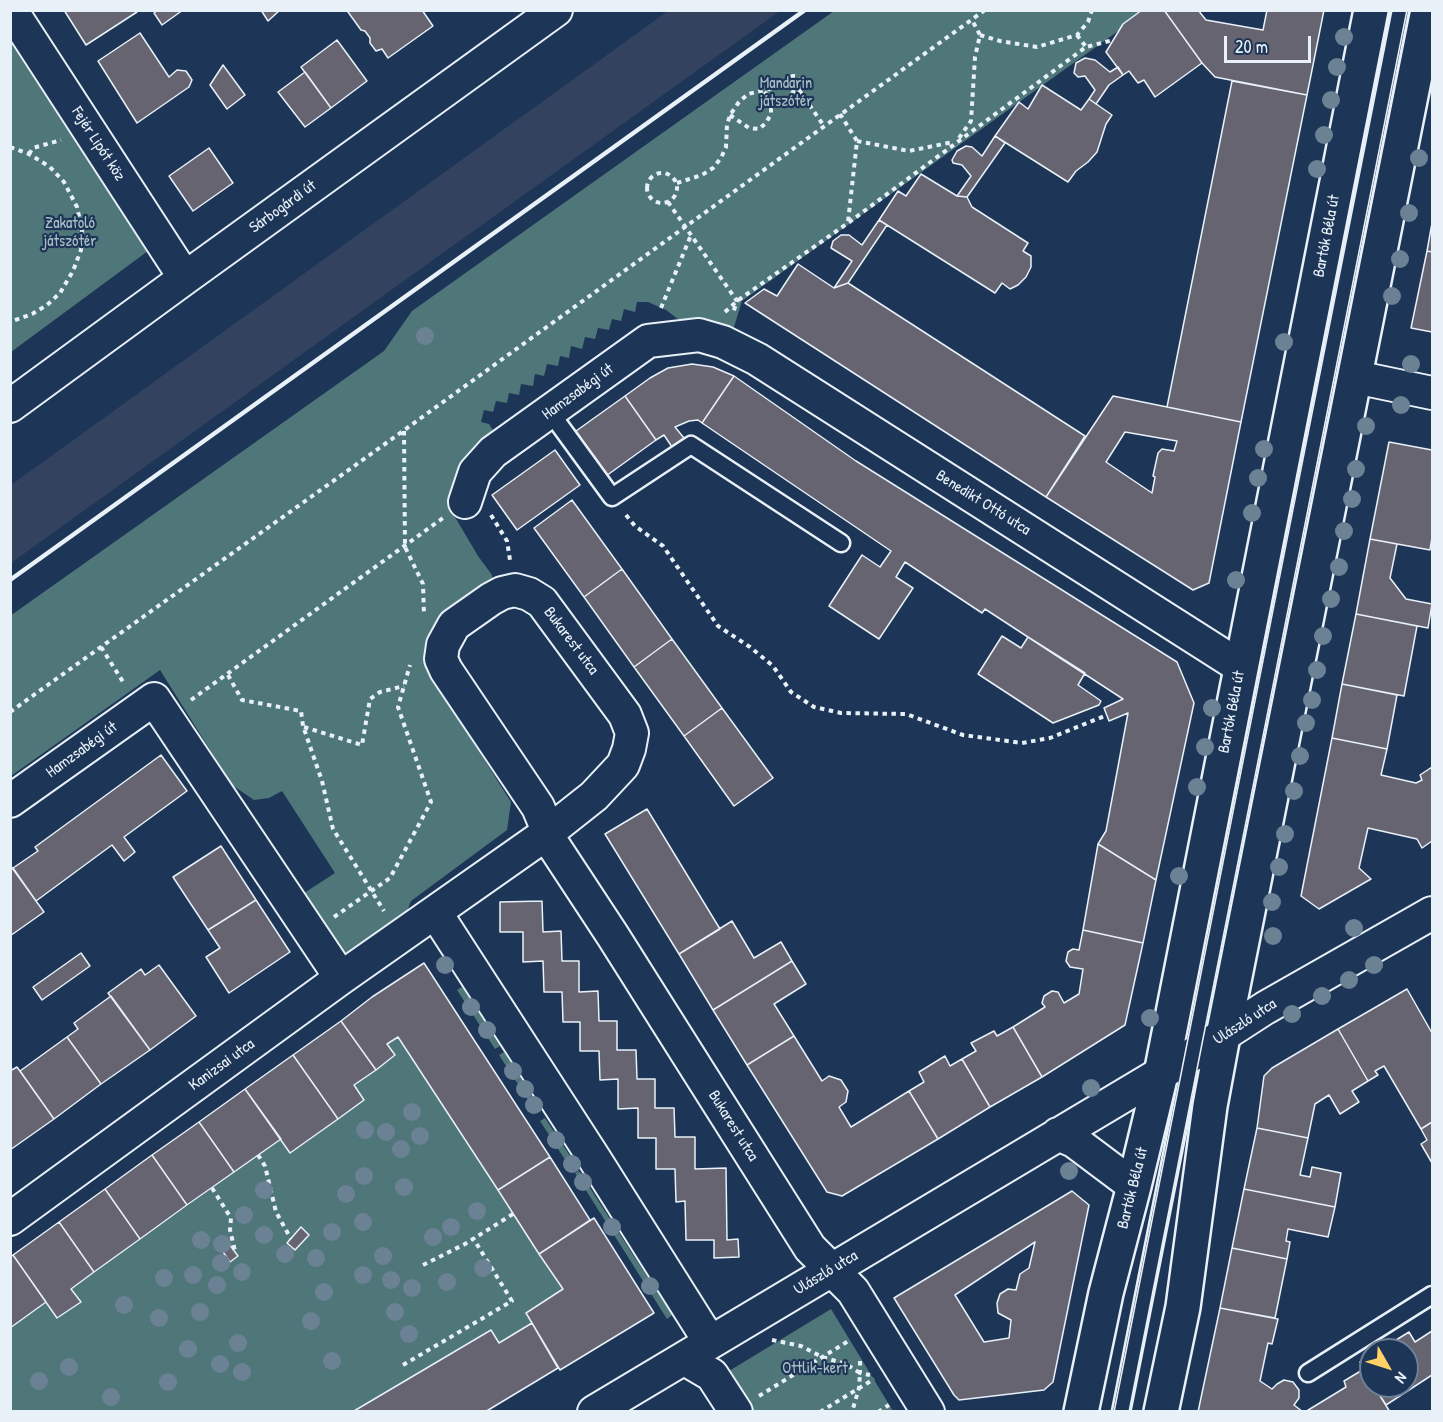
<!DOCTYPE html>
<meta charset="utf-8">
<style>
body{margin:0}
#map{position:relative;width:1443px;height:1422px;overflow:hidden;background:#1d3557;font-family:"Patrick Hand",sans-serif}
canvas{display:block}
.frame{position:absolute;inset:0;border:12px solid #e8f1f8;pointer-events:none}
.north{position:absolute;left:1359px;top:1338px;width:60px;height:60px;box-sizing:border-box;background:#1d3557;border:2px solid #6e8097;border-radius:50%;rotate:129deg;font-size:16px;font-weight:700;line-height:24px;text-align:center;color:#e8f1f8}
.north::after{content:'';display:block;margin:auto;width:21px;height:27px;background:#ffd166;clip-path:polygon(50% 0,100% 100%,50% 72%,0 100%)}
.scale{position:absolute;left:1224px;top:36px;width:87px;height:27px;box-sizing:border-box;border:3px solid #e8f1f8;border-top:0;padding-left:8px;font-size:18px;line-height:21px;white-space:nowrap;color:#e8f1f8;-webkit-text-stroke:4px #1d3557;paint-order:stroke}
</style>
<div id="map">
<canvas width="1443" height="1422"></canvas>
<div class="frame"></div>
<div class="north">N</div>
<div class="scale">20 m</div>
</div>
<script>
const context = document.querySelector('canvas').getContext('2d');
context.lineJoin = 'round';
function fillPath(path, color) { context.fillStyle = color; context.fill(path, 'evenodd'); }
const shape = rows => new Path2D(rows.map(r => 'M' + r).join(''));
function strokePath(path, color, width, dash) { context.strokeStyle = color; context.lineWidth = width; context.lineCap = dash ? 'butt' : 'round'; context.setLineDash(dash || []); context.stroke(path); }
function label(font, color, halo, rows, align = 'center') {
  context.font = font + ' "Patrick Hand",sans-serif'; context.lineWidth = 4.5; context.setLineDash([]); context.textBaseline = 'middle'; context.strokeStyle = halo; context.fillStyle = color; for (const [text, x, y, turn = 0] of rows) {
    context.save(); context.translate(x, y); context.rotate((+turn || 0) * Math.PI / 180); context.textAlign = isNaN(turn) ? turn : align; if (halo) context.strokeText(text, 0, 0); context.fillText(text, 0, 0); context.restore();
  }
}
fillPath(shape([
 [668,11,780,11,11,563,11,485]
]), '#33435f');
fillPath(shape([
 [834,11,1146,11,742,301,733,330,693,320,678,319,666,310,648,302,637,302,635,312,624,309,621,321,612,319,609,330,598,328,595,339,585,337,582,349,571,346,569,358,560,356,558,366,547,364,544,376,535,374,533,386,521,384,519,395,509,393,507,403,496,401,493,412,484,410,481,422,489,424,495,434,453,498,455,517,478,556,492,575,492,584,428,656,432,677,511,802,507,830,411,901,403,922,364,950,347,953,340,951,301,895,335,873,282,791,269,798,254,800,232,785,160,670,11,776,10,616,384,351,412,311],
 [10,32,152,248,11,352,10,352],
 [462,987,500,1046,495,1049,457,990],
 [398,1037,563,1289,526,1312,532,1323,499,1343,490,1330,354,1411,11,1411,10,1328,46,1302,58,1318,80,1302,71,1289,281,1139,364,1100,354,1085,395,1056,387,1044],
 [504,1052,541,1110,536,1112,499,1055],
 [545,1118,576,1165,571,1169,540,1121],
 [579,1171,672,1315,667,1319,575,1173],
 [831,1309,893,1411,754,1411,729,1371]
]), '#4f777a');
const building = shape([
 [64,10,136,10,137,12,86,45,64,10],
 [158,10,183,10,162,25,154,13,158,10],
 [261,10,280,10,268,21,261,10],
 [349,10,422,10,433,26,388,58,382,49,376,51,370,43,370,38,365,31,361,30,348,12,349,10],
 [1142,10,1164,10,1202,63,1155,97,1144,80,1138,83,1129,71,1123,75,1106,52,1123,24,1142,10],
 [1164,10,1198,10,1206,20,1263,30,1267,10,1324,10,1307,95,1215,77,1202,63,1164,10],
 [140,33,169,77,177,70,186,71,192,80,189,87,137,123,98,61,140,33],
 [337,40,367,81,331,108,301,67,337,40],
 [1085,58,1095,60,1110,72,1118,67,1123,75,1109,85,1096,104,1089,99,1095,90,1085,76,1078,77,1074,73,1076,63,1085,58],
 [223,65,245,95,227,109,210,85,223,65],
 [305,72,331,108,305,127,278,92,305,72],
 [1232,81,1307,95,1241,422,1167,407,1232,81],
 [1042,85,1081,110,1089,99,1112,115,1106,124,1097,152,1088,162,1076,171,1068,182,995,136,1019,102,1028,109,1042,85],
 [995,136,1005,143,967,197,957,196,971,176,962,165,953,163,952,160,957,151,966,146,972,147,982,156,995,136],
 [209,148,233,183,193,211,169,176,209,148],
 [921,174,957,196,967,197,972,207,1028,243,1023,251,1031,256,1031,267,1026,277,1018,285,1010,289,1002,283,995,293,879,220,898,191,906,196,921,174],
 [879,220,887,225,848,283,834,288,852,261,831,248,833,241,841,235,849,235,862,245,879,220],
 [1432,223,1432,252,1427,251,1432,223],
 [1427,251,1432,252,1432,332,1411,328,1427,251],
 [798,264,834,288,848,283,1085,436,1046,497,745,303,764,289,777,296,798,264],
 [692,364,713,367,734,376,702,423,698,420,689,421,675,427,684,438,672,447,664,435,656,440,625,396,650,378,668,368,692,364],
 [734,376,856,461,1177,662,1194,703,1156,880,1098,844,1106,831,1128,713,1109,721,1104,708,1123,699,985,609,982,613,905,562,896,577,913,588,879,639,829,606,862,555,880,567,891,551,702,423,734,376],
 [625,396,656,440,606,476,576,431,625,396],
 [1113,396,1241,422,1209,583,1193,590,1046,497,1113,396],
 [1125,432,1177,441,1174,451,1162,449,1158,453,1153,476,1155,477,1152,493,1106,462,1125,432],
 [1389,442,1432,450,1432,537,1430,550,1370,539,1389,442],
 [555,450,580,485,517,530,492,495,555,450],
 [572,500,622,569,584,597,534,528,572,500],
 [1370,539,1397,544,1390,578,1406,599,1432,604,1428,628,1356,614,1370,539],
 [622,569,672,639,634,667,584,597,622,569],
 [1356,614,1417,626,1404,696,1342,684,1356,614],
 [1002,636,1021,648,1028,637,1085,673,1078,685,1101,701,1099,705,1053,723,978,674,1002,636],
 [672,639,722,708,684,736,634,667,672,639],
 [1342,684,1397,695,1387,749,1332,738,1342,684],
 [722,708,773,778,734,806,684,736,722,708],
 [1332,738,1387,749,1381,775,1416,783,1422,780,1420,775,1432,767,1432,841,1422,848,1417,839,1368,828,1359,868,1371,879,1319,909,1301,896,1332,738],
 [161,755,187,791,124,837,135,852,124,861,112,845,36,901,13,868,38,851,35,847,161,755],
 [647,809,720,929,679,954,605,834,647,809],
 [1098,844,1156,880,1143,943,1083,930,1098,844],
 [221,846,256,900,208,930,173,877,221,846],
 [10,865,44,912,10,936,10,865],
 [256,900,290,952,229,993,206,957,220,948,208,930,256,900],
 [542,901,543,932,561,931,562,961,579,961,579,992,598,991,599,1021,617,1021,617,1050,636,1050,637,1079,655,1079,655,1108,674,1108,675,1137,695,1137,695,1169,726,1168,727,1240,738,1239,739,1257,714,1258,714,1240,686,1240,685,1201,676,1202,675,1169,656,1169,656,1138,638,1138,638,1108,618,1109,618,1079,600,1080,599,1051,580,1051,580,1022,563,1022,562,992,544,992,543,961,523,962,523,932,500,932,500,902,542,901],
 [732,921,754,958,781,942,792,961,713,1010,679,954,732,921],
 [1083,930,1143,943,1125,1025,1042,1077,1013,1027,1045,1007,1042,1003,1044,996,1052,991,1058,992,1064,1003,1079,994,1083,969,1070,967,1066,961,1068,952,1073,949,1079,950,1083,930],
 [81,953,90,966,42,1000,33,987,81,953],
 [792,961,806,984,774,1004,794,1036,747,1065,713,1010,792,961],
 [424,963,550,1157,498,1190,398,1037,387,1044,395,1055,376,1070,341,1021,372,997,424,963],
 [159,965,196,1016,150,1050,108,993,141,969,145,975,159,965],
 [1407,989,1432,1033,1432,1122,1421,1129,1384,1066,1375,1071,1378,1075,1368,1081,1338,1029,1407,989],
 [111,996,150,1050,101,1084,67,1037,78,1029,74,1023,111,996],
 [341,1021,376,1070,354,1085,364,1100,338,1119,293,1055,341,1021],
 [1013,1027,1042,1077,990,1107,962,1059,976,1051,971,1043,994,1031,997,1036,1013,1027],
 [1338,1029,1368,1081,1352,1091,1359,1102,1340,1114,1329,1095,1315,1104,1308,1138,1257,1128,1264,1076,1272,1068,1338,1029],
 [794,1036,822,1081,829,1076,841,1080,848,1091,846,1102,839,1107,851,1127,909,1091,938,1139,842,1196,827,1192,747,1065,794,1036],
 [67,1037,101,1084,54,1119,20,1071,67,1037],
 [293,1055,338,1119,290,1153,245,1089,293,1055],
 [945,1056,950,1066,962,1059,990,1107,938,1139,909,1091,924,1082,919,1072,945,1056],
 [17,1067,54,1119,10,1150,10,1071,17,1067],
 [245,1089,281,1139,234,1172,199,1122,245,1089],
 [199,1122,234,1172,187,1205,152,1155,199,1122],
 [1432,1122,1432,1163,1421,1144,1427,1140,1421,1129,1432,1122],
 [1257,1128,1308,1138,1300,1175,1310,1177,1312,1167,1341,1173,1335,1207,1244,1189,1257,1128],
 [152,1155,187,1205,140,1239,105,1189,152,1155],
 [550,1157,590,1220,539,1254,498,1190,550,1157],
 [105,1189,140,1239,94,1272,59,1222,105,1189],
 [1244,1189,1335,1207,1328,1237,1288,1229,1286,1241,1290,1242,1287,1259,1232,1248,1244,1189],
 [1072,1191,1089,1205,1053,1382,1044,1390,959,1400,954,1395,894,1298,1072,1191],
 [1035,1242,1029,1268,1020,1274,1016,1290,1008,1289,1000,1294,997,1303,998,1313,1011,1320,1009,1338,984,1342,955,1295,1035,1242],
 [594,1218,654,1313,560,1370,526,1313,563,1289,539,1254,594,1218],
 [59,1222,94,1272,71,1289,81,1302,57,1318,13,1255,59,1222],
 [301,1227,309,1235,295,1250,287,1243,301,1227],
 [229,1244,238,1256,230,1262,221,1249,229,1244],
 [1232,1248,1287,1259,1275,1318,1220,1308,1232,1248],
 [13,1255,46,1302,10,1328,10,1257,13,1255],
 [1220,1308,1278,1319,1272,1344,1268,1343,1260,1381,1272,1389,1277,1384,1284,1380,1293,1382,1299,1390,1299,1398,1294,1405,1303,1412,1198,1412,1220,1308],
 [532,1323,558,1368,485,1412,354,1411,491,1330,499,1343,532,1323],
 [1432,1331,1432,1375,1386,1405,1374,1386,1407,1386,1407,1350,1380,1350,1409,1332,1415,1342,1432,1331],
 [1371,1356,1371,1381,1360,1362,1371,1356],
 [1364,1369,1371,1381,1371,1386,1374,1386,1390,1412,1305,1412,1346,1387,1344,1381,1364,1369]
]);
fillPath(building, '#676472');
strokePath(building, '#e8f1f8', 1.5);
const lane = shape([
 [550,412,612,497,691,445,841,543],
 [1308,1373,1432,1295],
 [1121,1412,1400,10]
]);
const street = shape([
 [11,10,185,278],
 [1355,377,1432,393],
 [10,406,185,278,556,10],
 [465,502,475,472,493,452,648,341,699,335,723,342,757,359,1241,667],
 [10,801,154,699,341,978],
 [435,912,594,1158,710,1342],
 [1058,1134,1074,1141,1134,1186],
 [10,1219,341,978,546,834,594,796,623,765,629,749,632,733,625,715,542,602,529,594,515,590,502,593,491,599,454,625,443,645,441,659,446,670,538,807,546,826,546,834,613,936,810,1248,853,1291,928,1412],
 [690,1362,712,1375,736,1412],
 [594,1412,1200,1050,1265,1008,1432,913]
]);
const secondary = shape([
 [1081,1412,1106,1293,1134,1186,1161,1074,1371,10],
 [1161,1412,1183,1307,1210,1106,1223,1036,1428,10]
]);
strokePath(lane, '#e8f1f8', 21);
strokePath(street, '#e8f1f8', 36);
strokePath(secondary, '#e8f1f8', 38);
strokePath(shape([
 [980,35,1000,41,1037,47,1077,35,1088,22,1092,10],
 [1077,35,1086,47],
 '786 84a8 8 0 1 1 16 0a8 8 0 1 1-16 0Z',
 [799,90,824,126],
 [840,114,857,141,848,222],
 [730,115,749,128,759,129,766,123,771,114,771,105,768,96,763,90],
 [959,138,971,121,975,57,980,35,972,20],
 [857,141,909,151,953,142],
 [10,147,29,154,50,167,64,182,77,207,82,230,81,250,73,271,60,293,47,305,32,314,10,322],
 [29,154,33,148,61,140],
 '647 188a15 15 0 1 1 30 0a15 15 0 1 1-30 0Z',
 [677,183,702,175,713,168,721,158,726,147,727,125,730,115,739,102,748,94,786,85],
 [668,202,737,301,733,313],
 [661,308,691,235],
 [725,312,737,301,848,223,1086,47,1113,40],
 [404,431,405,547,423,584,424,614],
 [491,515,507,541,510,560],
 [626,515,635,526,663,546,718,626,750,647,773,666,791,692,814,707,841,713,906,714,963,735,1022,743,1050,738,1107,715],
 [101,647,125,685],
 [228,675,242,700,301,711,303,726,322,781,333,829,384,911],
 [191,700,443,518],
 [10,712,385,444,985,10],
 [304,727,362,745,370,699,380,692,404,686],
 [334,917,390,878,431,802,398,707,410,665],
 [258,1155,265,1166,276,1212,291,1239],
 [212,1188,231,1218,230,1230,235,1251],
 [423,1265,465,1244,513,1214],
 [772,1340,801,1346,822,1357,846,1364,860,1373,859,1388,852,1412],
 [860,1361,860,1373,870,1375],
 [403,1365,512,1301,473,1238],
 [759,1396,850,1340],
 [820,1412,874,1379],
 [878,1412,889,1405]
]), '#e8f1f8', 4, [4.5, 4.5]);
strokePath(lane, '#1d3557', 16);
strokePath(street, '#1d3557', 32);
strokePath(secondary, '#1d3557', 33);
strokePath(shape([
 [1114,1412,1392,10],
 [1129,1412,1407,10]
]), '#e8f1f8', 1.5);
strokePath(shape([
 [10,580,805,10]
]), '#e8f1f8', 4.5);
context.fillStyle = '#6b8194';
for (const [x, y] of [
 [1344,37],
 [1337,67],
 [1331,100],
 [1324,135],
 [1419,158],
 [1317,169],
 [1409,213],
 [1400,259],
 [1392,296],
 [425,336],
 [1284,342],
 [1411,364],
 [1401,405],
 [1366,426],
 [1264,449],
 [1356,469],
 [1258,478],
 [1352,499],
 [1252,513],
 [1344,531],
 [1339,567],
 [1236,580],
 [1331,599],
 [1323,636],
 [1317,670],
 [1312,700],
 [1212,708],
 [1306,723],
 [1205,747],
 [1300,756],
 [1197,787],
 [1294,791],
 [1285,834],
 [1279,867],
 [1179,876],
 [1272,902],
 [1354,928],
 [1273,936],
 [445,965],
 [1374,965],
 [1349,980],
 [1322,996],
 [471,1007],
 [1292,1014],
 [1150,1018],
 [487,1030],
 [513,1071],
 [1091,1088],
 [525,1089],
 [534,1105],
 [412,1112],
 [365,1130],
 [386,1132],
 [420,1136],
 [556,1140],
 [401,1149],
 [572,1164],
 [1069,1171],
 [364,1176],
 [583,1182],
 [404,1187],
 [264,1190],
 [346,1194],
 [477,1211],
 [244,1215],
 [363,1222],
 [451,1227],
 [612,1227],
 [332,1232],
 [264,1235],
 [433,1237],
 [201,1240],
 [222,1244],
 [285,1254],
 [383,1256],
 [316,1258],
 [221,1263],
 [483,1268],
 [242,1272],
 [193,1275],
 [363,1275],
 [164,1278],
 [391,1280],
 [447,1282],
 [217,1285],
 [650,1286],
 [412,1288],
 [324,1292],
 [124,1305],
 [200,1312],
 [395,1312],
 [159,1318],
 [311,1321],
 [409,1334],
 [238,1343],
 [188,1349],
 [332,1361],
 [220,1364],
 [69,1367],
 [242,1372],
 [39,1381],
 [168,1382],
 [111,1397]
]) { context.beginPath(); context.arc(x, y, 9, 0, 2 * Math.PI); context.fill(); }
label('16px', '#abc0c6', '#1d3557', [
 ["Mandarin",786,84],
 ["játszótér",786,102],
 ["Zakatoló",70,224],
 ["játszótér",70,242],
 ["Ottlik-kert",815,1369]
]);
label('16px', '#e8f1f8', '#1d3557', [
 ["Fejér Lipót köz",98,144,57],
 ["Sárbogárdi út",283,207,-36],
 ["Bartók Béla út",1327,236,-79],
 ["Hamzsabégi út",578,392,-36],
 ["Benedikt Ottó utca",983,503,32],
 ["Bukarest utca",571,641,53],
 ["Bartók Béla út",1232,712,-79],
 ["Hamzsabégi út",82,750,-36],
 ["Ulászló utca",1245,1022,-33],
 ["Kanizsai utca",222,1065,-36],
 ["Bukarest utca",733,1126,58],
 ["Bartók Béla út",1133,1188,-76],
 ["Ulászló utca",826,1273,-31]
]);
</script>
